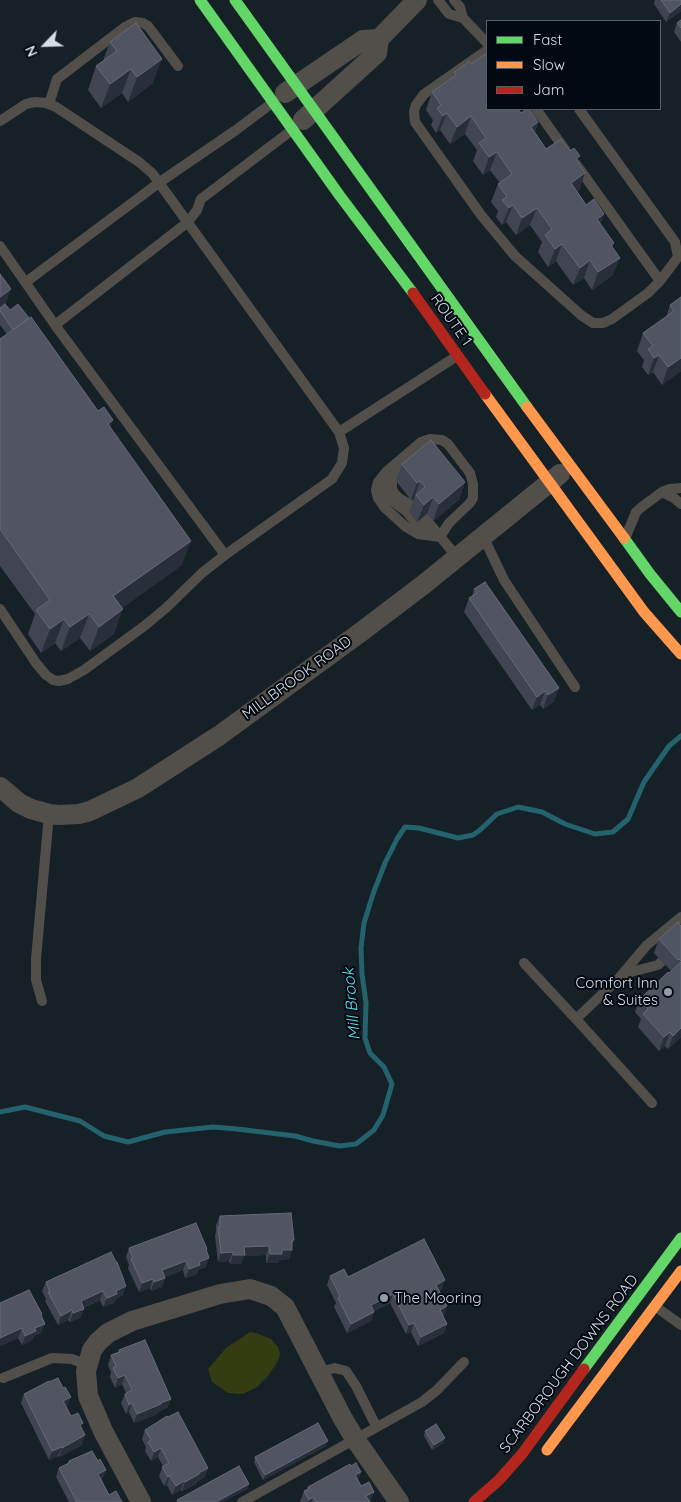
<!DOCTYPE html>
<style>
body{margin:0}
#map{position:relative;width:681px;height:1502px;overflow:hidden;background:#162027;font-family:Quicksand,sans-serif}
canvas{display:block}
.legend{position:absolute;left:486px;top:20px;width:175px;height:90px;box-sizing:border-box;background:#030910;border:1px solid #565e66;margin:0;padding:6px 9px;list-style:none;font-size:15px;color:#d3dee8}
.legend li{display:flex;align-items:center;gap:10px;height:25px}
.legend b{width:25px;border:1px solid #565e66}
.north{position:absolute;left:20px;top:20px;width:50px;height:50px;-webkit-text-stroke:4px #030910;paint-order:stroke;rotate:246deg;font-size:14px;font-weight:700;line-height:20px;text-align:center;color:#d3dee8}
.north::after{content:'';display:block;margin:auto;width:18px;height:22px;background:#d3dee8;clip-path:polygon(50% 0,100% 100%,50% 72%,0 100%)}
</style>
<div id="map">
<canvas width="681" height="1502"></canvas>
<ul class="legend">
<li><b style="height:6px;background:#63d668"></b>Fast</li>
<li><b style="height:6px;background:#ff974d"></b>Slow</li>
<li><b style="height:6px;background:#b3261e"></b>Jam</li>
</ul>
<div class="north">N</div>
</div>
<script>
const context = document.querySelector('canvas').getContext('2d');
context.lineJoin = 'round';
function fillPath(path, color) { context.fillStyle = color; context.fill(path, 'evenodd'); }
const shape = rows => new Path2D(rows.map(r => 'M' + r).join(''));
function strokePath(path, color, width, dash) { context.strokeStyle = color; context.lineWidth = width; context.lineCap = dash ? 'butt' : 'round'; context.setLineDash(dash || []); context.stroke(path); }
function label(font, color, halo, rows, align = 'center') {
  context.font = font + ' Quicksand,sans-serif'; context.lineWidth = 4; context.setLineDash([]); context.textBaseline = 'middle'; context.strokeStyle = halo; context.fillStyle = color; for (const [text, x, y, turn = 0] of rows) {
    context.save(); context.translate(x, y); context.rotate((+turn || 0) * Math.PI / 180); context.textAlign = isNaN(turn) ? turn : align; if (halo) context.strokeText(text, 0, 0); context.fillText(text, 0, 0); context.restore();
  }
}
fillPath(shape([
 [250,1332,259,1334,271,1339,278,1347,280,1354,278,1361,268,1376,257,1387,243,1394,228,1393,212,1382,208,1369,226,1348]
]), '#343d12');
strokePath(shape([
 [0,1112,25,1107,80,1121,104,1136,128,1142,165,1132,213,1127,237,1129,295,1136,313,1141,340,1146,356,1144,374,1130,383,1115,392,1084,384,1067,370,1053,365,1038,366,1003,362,974,361,948,364,923,373,894,385,863,397,839,405,827,419,828,458,838,473,835,480,830,497,814,518,807,542,812,565,824,595,834,613,832,628,819,644,782,669,746,681,736]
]), '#24636d', 5);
strokePath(shape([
 [438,0,449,14,463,18,487,43],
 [454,0,460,7,463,18],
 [487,50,424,94,416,105,414,111,415,122,481,215,515,256,581,315,593,323,603,323,612,319,648,293,660,281,576,164],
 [49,104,57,79,125,27,135,22,143,23,148,26,178,66],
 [536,109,566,151],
 [579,109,675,242,678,257,660,281],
 [0,121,26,104,35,102,46,103,56,107,139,162,152,173,339,432,344,448,342,463,332,479,225,555,202,573,166,608,143,627,84,670,68,679,59,681,53,680,46,675,36,663,0,609],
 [0,246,55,325,225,555],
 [26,282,160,182,236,130,272,103],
 [55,325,188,222,197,210,201,199,292,130],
 [339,432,457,356],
 [430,439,442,440,448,444,470,473,473,484,473,498,470,503,449,523,440,537,418,534,406,527,384,507,378,498,376,490,378,482,387,471,421,442,430,439],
 [411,460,388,480,386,492,391,500,407,512,416,523,434,534],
 [392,478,392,489,394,493,400,499,416,507],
 [662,492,674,498,681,504],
 [424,517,457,557],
 [627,534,636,512,643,506,662,492,670,489,681,488],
 [483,536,504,580,575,687],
 [524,963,576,1019,619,978,647,945,681,917],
 [621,977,631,972,658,965,662,961],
 [42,1001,36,980,36,959,49,814],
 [576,1019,652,1103],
 [656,1307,681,1325],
 [319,1372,335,1368,346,1371,356,1386,376,1426],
 [3,1378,52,1358,72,1359,87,1365],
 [242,1502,422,1402,437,1390,464,1362]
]), '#524e49', 10);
strokePath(shape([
 [285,93,363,40,379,39],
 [303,120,377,53,379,39,417,0],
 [0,787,19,803,31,809,49,814,59,815,79,814,90,811,138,788,220,735,361,632,423,585,560,474],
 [141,1502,103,1431,88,1396,86,1371,92,1350,98,1342,108,1333,132,1321,220,1294,250,1289,271,1296,285,1307,342,1417,355,1439,399,1502]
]), '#524e49', 20);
strokePath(shape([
 [200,0,340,196,413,293],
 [235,0,527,407],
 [624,538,650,574,681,612],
 [584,1369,681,1238]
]), '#63d668', 11);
strokePath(shape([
 [485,394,644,612,681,654],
 [527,407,624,538],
 [547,1450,681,1271]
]), '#ff974d', 11);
strokePath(shape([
 [413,293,485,394],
 [474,1502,499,1480,522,1454,584,1369]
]), '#b3261e', 11);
fillPath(shape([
 [655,0,681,0,681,11,666,22,654,4],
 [681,20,681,42,674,32,677,23],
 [110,42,153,83,128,102,122,93,101,108,88,90,96,66,103,61],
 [454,72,487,109,521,113,538,122,535,132,546,149,578,162,585,173,579,190,577,191,614,243,612,247,613,275,592,290,584,278,573,285,556,261,548,267,538,252,542,242,530,225,516,235,506,222,502,225,496,217,498,211,491,202,498,184,500,183,490,170,483,175,473,161,477,150,465,134,450,144,440,130,436,133,431,125,433,120,426,110,432,92,452,78],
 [0,274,5,304,10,310,29,318,110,428,182,565,122,608,114,634,90,651,80,638,61,651,55,643,41,653,28,634,35,614,0,566,0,339,7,334,0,325],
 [681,297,681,371,662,385,653,372,648,375,642,367,644,360,637,351,643,333,666,317,670,305],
 [402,464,465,482,459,500,433,521,427,514,417,522,409,512,414,498,411,500,396,481],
 [474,589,554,702,543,709,540,705,532,710,464,612,469,598,472,597],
 [681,926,681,1037,668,1049,665,1046,659,1051,638,1027,641,1019,635,1012,640,999,671,971,654,953,659,939],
 [220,1216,294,1240,292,1245,292,1250,289,1259,279,1260,278,1263,266,1263,266,1255,244,1256,241,1264,230,1264,229,1261,218,1262,215,1236,216,1231,216,1225],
 [129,1248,206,1251,206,1267,198,1270,197,1274,185,1278,183,1270,165,1277,162,1287,151,1291,150,1288,139,1292,128,1268,129,1265,126,1257],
 [111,1252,123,1295,116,1299,114,1303,103,1307,100,1300,83,1308,84,1309,80,1318,70,1322,68,1320,58,1325,45,1301,46,1299,42,1291,46,1282],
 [330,1276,348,1277,442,1289,439,1291,443,1316,447,1324,444,1333,418,1346,411,1332,406,1334,390,1303,374,1311,371,1321,347,1333,334,1307,336,1303,327,1285],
 [0,1303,41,1316,41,1333,34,1336,32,1340,22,1345,18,1338,2,1345],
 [119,1350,171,1399,167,1408,158,1412,158,1414,134,1423,129,1412,126,1414,121,1403,125,1394,126,1393,122,1384,115,1388,110,1377,111,1372,108,1365,111,1355,118,1352],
 [24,1394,67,1407,66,1407,71,1416,81,1427,82,1445,59,1457,58,1456,49,1460,21,1403],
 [145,1430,205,1477,197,1482,196,1484,182,1491,181,1490,172,1495,167,1485,164,1486,159,1476,163,1466,158,1457,151,1461,145,1451,146,1447,142,1439],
 [425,1431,443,1443,432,1450,424,1436],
 [326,1446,263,1480,254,1462,255,1457],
 [69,1461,98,1461,106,1470,102,1479,101,1479,109,1495,122,1502,69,1502,56,1477,59,1468,68,1463],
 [351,1466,361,1472,358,1479,361,1486,374,1492,370,1502,300,1502,304,1491,306,1490,308,1487]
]), '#414551');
fillPath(shape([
 [681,4,681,11,666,22,670,13],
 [162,59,153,83,128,102,137,77],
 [131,69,122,93,101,108,110,84],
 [447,113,440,130,436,133,443,116],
 [471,116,465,134,450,144,457,127],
 [538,122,532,140,531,127],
 [497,152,490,170,483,175,489,157],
 [585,173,579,190,564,200,571,183],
 [513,205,506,222,502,225,509,208],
 [537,208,530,225,516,235,522,218],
 [604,214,598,231,597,219],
 [562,244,556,261,548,267,555,249],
 [620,258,613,275,592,290,598,272],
 [590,260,584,278,573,285,580,268],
 [11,289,2,313,0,311,0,297],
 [659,355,653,372,648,375,654,358],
 [681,358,681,371,662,385,668,367],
 [113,420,104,444,108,424],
 [420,481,414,498,411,500,417,483],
 [465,482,459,500,433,521,439,504],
 [433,497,427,514,417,522,424,505],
 [191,541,182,565,105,620,113,596],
 [123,609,114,634,90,651,99,627],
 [89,614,80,638,61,651,70,627],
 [64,619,55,643,41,653,50,629],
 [559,688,554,702,543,709,548,695],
 [545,691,540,705,532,710,537,697],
 [681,1028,681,1037,668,1049,673,1036],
 [670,1032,665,1046,659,1051,664,1037],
 [269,1246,266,1255,244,1256,241,1264,230,1264,233,1255,244,1247],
 [282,1250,292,1250,289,1259,279,1260,278,1263,266,1263,270,1254],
 [233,1252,229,1261,218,1262,221,1253],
 [209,1258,206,1267,198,1270,197,1274,185,1278,189,1269,199,1262],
 [186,1261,183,1270,159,1279,162,1270],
 [165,1278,162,1287,151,1291,154,1282],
 [153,1279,150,1288,139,1292,142,1283],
 [445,1280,442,1289,433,1294,436,1285],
 [126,1286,123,1295,116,1299,114,1303,103,1307,107,1298,116,1291],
 [103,1291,100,1300,77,1310,81,1301],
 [393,1294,390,1303,367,1314,371,1305],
 [447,1306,444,1316,440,1310],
 [84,1309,80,1318,70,1322,73,1313],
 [72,1310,68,1320,58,1325,61,1316],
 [374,1312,371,1321,347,1333,351,1324],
 [414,1323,411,1332,406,1334,409,1325],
 [45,1324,41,1333,34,1336,32,1340,22,1345,25,1336,35,1328],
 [447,1324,444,1333,418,1346,421,1337],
 [22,1328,18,1338,0,1346,0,1338],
 [125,1375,122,1384,115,1388,118,1378],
 [71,1397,67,1407,60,1410,63,1401],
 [171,1399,167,1408,158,1412,158,1414,134,1423,137,1414],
 [132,1403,129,1412,126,1414,129,1405],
 [85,1435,82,1445,59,1457,62,1448],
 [445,1438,443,1443,432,1450,434,1445],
 [328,1441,326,1446,263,1480,265,1475],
 [62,1447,58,1456,49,1460,52,1451],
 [161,1448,158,1457,151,1461,154,1452],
 [208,1468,205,1477,197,1482,196,1484,182,1491,185,1482],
 [106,1470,102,1479,95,1483,98,1474],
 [361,1472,352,1496,355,1475],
 [170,1476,167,1485,164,1486,168,1477],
 [184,1481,181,1490,172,1495,176,1486],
 [249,1484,248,1489,223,1502,216,1502],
 [374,1492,370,1502,366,1496],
 [313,1497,311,1502,308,1502,309,1500]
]), '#292f3a');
const building = shape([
 [661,0,681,0,681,4,670,13,661,0],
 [681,20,681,28,677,23,681,20],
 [136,23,162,59,137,77,131,69,110,84,96,66,117,51,110,42,136,23],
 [487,53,487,109,518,109,521,113,527,109,529,109,538,122,531,127,546,149,561,139,570,151,574,148,580,156,576,159,585,173,571,183,586,205,594,199,604,214,597,219,614,243,611,245,620,258,598,272,590,260,580,268,562,244,555,249,545,235,552,229,537,208,522,218,513,205,509,208,502,200,507,197,498,184,512,174,497,152,489,157,479,143,486,138,471,116,457,127,447,113,443,116,437,108,441,105,432,92,456,75,454,72,462,67,469,61,471,64,487,53],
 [0,274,11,289,0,297,0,274],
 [681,297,681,358,668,367,659,355,654,358,648,349,653,346,643,333,674,311,670,305,681,297],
 [5,304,10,310,18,304,29,318,13,330,0,311,0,308,5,304],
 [31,317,98,411,104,407,113,420,108,424,191,541,113,596,123,609,99,627,89,614,70,627,64,619,50,629,36,610,50,600,0,529,0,339,31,317],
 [431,440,465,482,439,504,433,497,424,505,416,495,425,487,420,481,417,483,402,464,431,440],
 [485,582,559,688,548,695,545,691,537,697,469,598,477,593,474,589,485,582],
 [678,922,681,926,681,961,679,959,678,960,659,939,678,922],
 [681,962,681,1028,673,1036,670,1032,664,1037,643,1014,648,1009,640,999,668,972,669,973,681,962],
 [291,1213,294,1240,292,1240,292,1250,282,1250,282,1254,270,1254,269,1246,244,1247,245,1255,233,1255,233,1252,221,1253,218,1227,220,1227,220,1216,291,1213],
 [196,1223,207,1249,206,1249,209,1258,199,1262,200,1265,189,1269,186,1261,162,1270,165,1278,154,1282,153,1279,142,1283,131,1259,133,1258,129,1248,196,1223],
 [424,1239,445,1280,436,1285,447,1306,440,1310,447,1324,421,1337,414,1323,409,1325,393,1294,371,1305,374,1312,351,1324,338,1298,340,1296,330,1276,344,1269,348,1277,424,1239],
 [111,1252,116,1262,117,1262,126,1286,116,1291,117,1294,107,1298,103,1291,81,1301,84,1309,73,1313,72,1310,61,1316,48,1292,50,1292,46,1282,111,1252],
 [29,1290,42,1314,41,1315,45,1324,35,1328,36,1331,25,1336,22,1328,0,1338,0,1303,29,1290],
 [145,1340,171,1399,161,1403,161,1404,137,1414,132,1403,129,1405,125,1394,132,1390,125,1375,118,1378,113,1368,116,1366,111,1355,120,1352,119,1350,145,1340],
 [58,1378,63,1388,65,1387,71,1397,63,1401,71,1416,78,1413,83,1423,80,1425,85,1435,62,1448,62,1447,52,1451,24,1394,49,1381,49,1382,58,1378],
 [178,1412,208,1468,199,1473,199,1474,185,1482,184,1481,176,1486,170,1476,168,1477,162,1467,169,1463,161,1448,154,1452,148,1442,151,1440,145,1430,167,1416,168,1417,178,1412],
 [318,1423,328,1441,265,1475,255,1457,318,1423],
 [436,1424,445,1438,434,1445,425,1431,436,1424],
 [92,1451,98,1461,100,1459,106,1470,98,1474,109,1495,116,1491,122,1502,77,1502,59,1468,69,1463,69,1461,92,1451],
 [356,1463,361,1472,355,1475,361,1486,369,1482,374,1492,366,1496,370,1502,316,1502,313,1497,309,1500,304,1491,309,1489,308,1487,350,1464,351,1466,356,1463],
 [239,1466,249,1484,216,1502,178,1502,177,1500,239,1466]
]);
fillPath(building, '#515562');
strokePath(building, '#656a77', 1);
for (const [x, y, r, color] of [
 [668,992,5,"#919ca4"],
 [384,1298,5,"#919ca4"]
]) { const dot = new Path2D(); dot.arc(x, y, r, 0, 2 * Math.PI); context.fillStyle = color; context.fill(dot); strokePath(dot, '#030910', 2); }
label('15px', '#d3dee8', '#030910', [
 ["ROUTE 1",451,320,55],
 ["MILLBROOK ROAD",297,678,-36],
 ["SCARBOROUGH DOWNS ROAD",569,1364,-53]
]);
label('15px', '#d3dee8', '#030910', [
 ["Comfort Inn",658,983],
 ["& Suites",658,1000],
 ["The Mooring",394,1298,"left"]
], 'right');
label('italic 16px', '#5bdff1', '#030910', [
 ["Mill Brook",352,1004,-95]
]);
</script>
